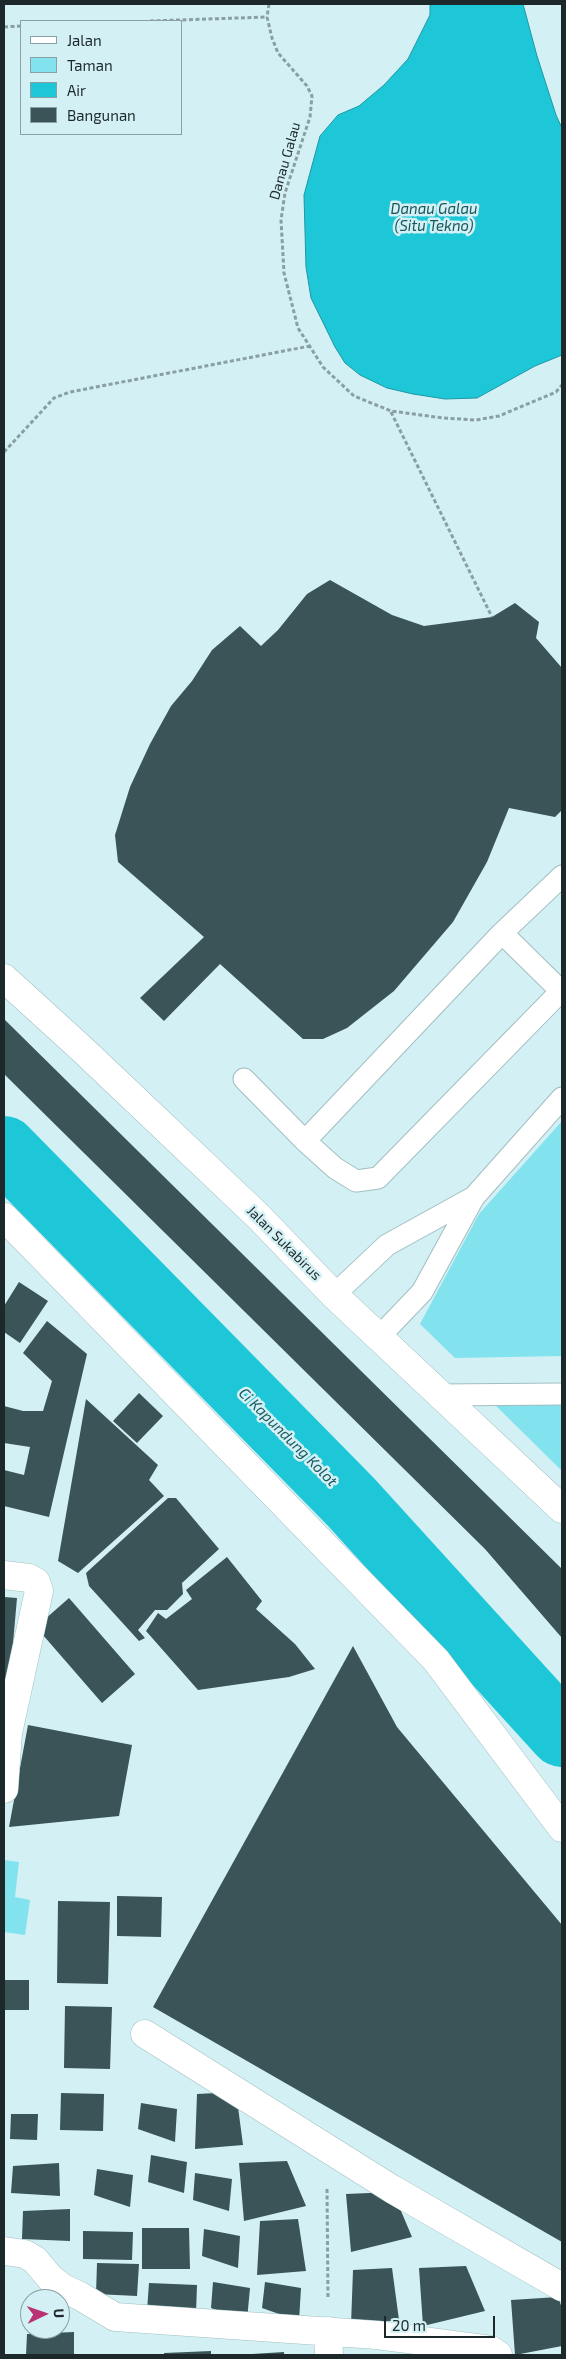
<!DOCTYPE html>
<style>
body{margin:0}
#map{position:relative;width:566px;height:2359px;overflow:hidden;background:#d3f0f4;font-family:"Exo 2",sans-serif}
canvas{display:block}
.frame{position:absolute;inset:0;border:5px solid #1d282a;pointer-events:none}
.legend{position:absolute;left:20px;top:20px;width:162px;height:115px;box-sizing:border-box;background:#d3f0f4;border:1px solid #8aa0a3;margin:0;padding:6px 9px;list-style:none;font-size:15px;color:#1d282a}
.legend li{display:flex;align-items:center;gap:10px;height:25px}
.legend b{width:25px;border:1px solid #8aa0a3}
.north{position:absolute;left:20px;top:2289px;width:50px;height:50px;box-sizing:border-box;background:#d3f0f4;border:1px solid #8aa0a3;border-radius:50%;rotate:87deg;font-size:14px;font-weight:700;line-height:20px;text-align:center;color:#1d282a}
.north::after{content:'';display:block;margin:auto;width:18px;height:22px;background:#ba3273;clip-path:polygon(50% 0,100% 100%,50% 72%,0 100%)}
.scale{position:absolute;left:384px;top:2316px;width:111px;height:22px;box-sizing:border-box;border:2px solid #1d282a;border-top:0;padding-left:6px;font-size:15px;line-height:18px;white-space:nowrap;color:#1d282a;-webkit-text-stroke:4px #d3f0f4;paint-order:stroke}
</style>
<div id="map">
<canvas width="566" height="2359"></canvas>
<div class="frame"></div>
<ul class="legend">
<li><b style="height:6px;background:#fff"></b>Jalan</li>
<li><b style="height:14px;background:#82e2ee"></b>Taman</li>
<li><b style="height:14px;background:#1dc7d8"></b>Air</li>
<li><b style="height:14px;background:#3a5457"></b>Bangunan</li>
</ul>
<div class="north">U</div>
<div class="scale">20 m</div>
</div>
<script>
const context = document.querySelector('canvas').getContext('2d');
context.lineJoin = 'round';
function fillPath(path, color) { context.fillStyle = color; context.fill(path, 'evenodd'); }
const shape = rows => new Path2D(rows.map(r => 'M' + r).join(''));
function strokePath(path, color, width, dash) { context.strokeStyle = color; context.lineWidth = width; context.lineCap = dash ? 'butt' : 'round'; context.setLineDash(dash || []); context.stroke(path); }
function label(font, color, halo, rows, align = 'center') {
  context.font = font + ' "Exo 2",sans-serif'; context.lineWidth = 5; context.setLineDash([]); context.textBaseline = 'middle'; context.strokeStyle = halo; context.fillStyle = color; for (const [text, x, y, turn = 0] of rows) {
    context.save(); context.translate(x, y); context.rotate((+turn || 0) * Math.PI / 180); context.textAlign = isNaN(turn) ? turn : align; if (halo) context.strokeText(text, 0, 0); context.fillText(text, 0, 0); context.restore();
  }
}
fillPath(shape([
 [562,1121,562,1356,455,1358,420,1324,479,1214],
 [562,1399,562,1471,490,1400],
 [4,1860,19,1862,15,1897,30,1900,25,1935,4,1932]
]), '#82e2ee');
const water = shape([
 [430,4,523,4,537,56,556,115,562,128,562,355,535,366,477,398,445,399,413,394,387,388,360,375,345,363,335,347,311,298,306,267,304,195,320,136,338,115,359,106,384,85,408,59,430,15,430,4]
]);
fillPath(water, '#1dc7d8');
strokePath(water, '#1d97a4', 1);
strokePath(shape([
 [4,1149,351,1502,562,1734]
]), '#1dc7d8', 66);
fillPath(shape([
 [330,580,392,615,424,626,492,617,515,603,539,622,536,638,562,668,562,810,555,817,509,808,487,862,453,922,394,991,347,1028,323,1039,303,1039,220,964,164,1021,140,998,204,937,118,862,115,835,130,787,150,744,171,706,192,681,212,650,240,626,261,646,278,630,307,594],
 [4,1019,562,1569,562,1638,485,1549,4,1074],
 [19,1282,48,1301,20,1343,4,1332,4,1306],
 [47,1321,87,1354,49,1517,4,1506,4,1470,24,1475,30,1447,4,1443,4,1406,23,1411,43,1411,52,1381,23,1353],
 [139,1393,163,1416,137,1443,113,1421],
 [86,1399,158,1465,149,1480,164,1496,78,1573,58,1561],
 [168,1498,176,1498,219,1549,182,1583,183,1594,167,1610,155,1610,138,1630,145,1638,139,1641,89,1586,86,1573],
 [227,1557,262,1601,256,1609,295,1644,315,1669,289,1677,198,1690,146,1631,158,1613,166,1619,192,1599,186,1590],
 [4,1597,17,1598,9,1689,4,1689],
 [69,1598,135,1674,102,1703,36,1627],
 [353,1646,397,1727,562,1925,562,2242,153,2007],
 [28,1725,132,1745,119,1816,9,1827],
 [117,1896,162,1897,161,1937,117,1936],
 [58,1901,110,1902,108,1984,57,1983],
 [4,1980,29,1980,29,2010,4,2010],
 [65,2006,112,2007,110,2069,64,2068],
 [236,2092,243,2145,195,2149,197,2094],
 [61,2093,104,2094,103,2131,60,2130],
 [141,2103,177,2109,175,2142,138,2129],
 [11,2114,38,2114,37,2140,10,2139],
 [151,2155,187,2162,184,2193,148,2182],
 [287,2161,306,2206,244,2221,239,2163],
 [59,2163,60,2196,11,2193,13,2166],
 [97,2169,133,2175,130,2207,94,2195],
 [195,2173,232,2179,229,2211,193,2200],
 [393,2192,412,2237,351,2252,346,2194],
 [70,2209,70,2241,22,2239,23,2211],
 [298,2219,306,2271,257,2275,260,2221],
 [142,2228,189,2228,190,2269,142,2269],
 [204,2229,240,2236,238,2268,202,2256],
 [83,2231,133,2232,132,2260,83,2259],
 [97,2263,139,2264,137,2296,96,2294],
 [466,2266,485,2311,423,2326,419,2268],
 [392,2268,399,2320,351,2325,353,2270],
 [213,2282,250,2288,247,2320,211,2308],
 [265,2282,301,2288,299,2321,262,2308],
 [149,2283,197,2285,196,2313,147,2311],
 [558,2297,562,2308,562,2346,515,2355,511,2300],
 [74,2332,74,2355,26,2355,27,2334],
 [211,2351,211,2355,164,2355,164,2353],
 [284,2352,284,2355,252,2355,252,2354]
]), '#3a5457');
const lane = shape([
 [502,933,561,991],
 [244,1079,305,1141,335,1168,356,1181,378,1178,562,990],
 [305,1141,502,933,562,876],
 [334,1295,387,1245,474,1197],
 [379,1337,422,1292,474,1197,562,1098],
 [440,1395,562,1394]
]);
const street = shape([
 [4,1217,436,1660,562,1828],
 [4,1575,29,1578,36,1582,39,1591,8,1733,4,1789],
 [145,2034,392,2189,562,2287],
 [4,2251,25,2254,35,2260,51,2279,63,2288,80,2296,115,2317,377,2335,491,2350,498,2355],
 [328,2331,329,2355]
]);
const secondary = shape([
 [4,978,83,1050,259,1217,334,1295,562,1509]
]);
strokePath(lane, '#a2bec1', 23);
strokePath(street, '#a2bec1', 29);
strokePath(secondary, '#a2bec1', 29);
strokePath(shape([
 [269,4,267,17,272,38,278,53,307,86,312,96,310,117,285,193,281,220,284,273,298,328,323,367,354,396,391,411,443,418,476,420,499,416,556,392,562,385],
 [150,21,267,17],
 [4,27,21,26],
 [391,412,492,617],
 [4,452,54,398,70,392,310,346],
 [327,2189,328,2298]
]), '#899fa2', 3, [4, 2.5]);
strokePath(lane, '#fff', 21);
strokePath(street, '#fff', 28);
strokePath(secondary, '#fff', 28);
label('14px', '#1d282a', '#d3f0f4', [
 ["Danau Galau",285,161,-74],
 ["Jalan Sukabirus",284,1243,45]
]);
label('italic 15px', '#18565e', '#d3f0f4', [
 ["Danau Galau",434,209],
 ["(Situ Tekno)",434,226],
 ["Ci Kapundung Kolot",288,1437,45]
]);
</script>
